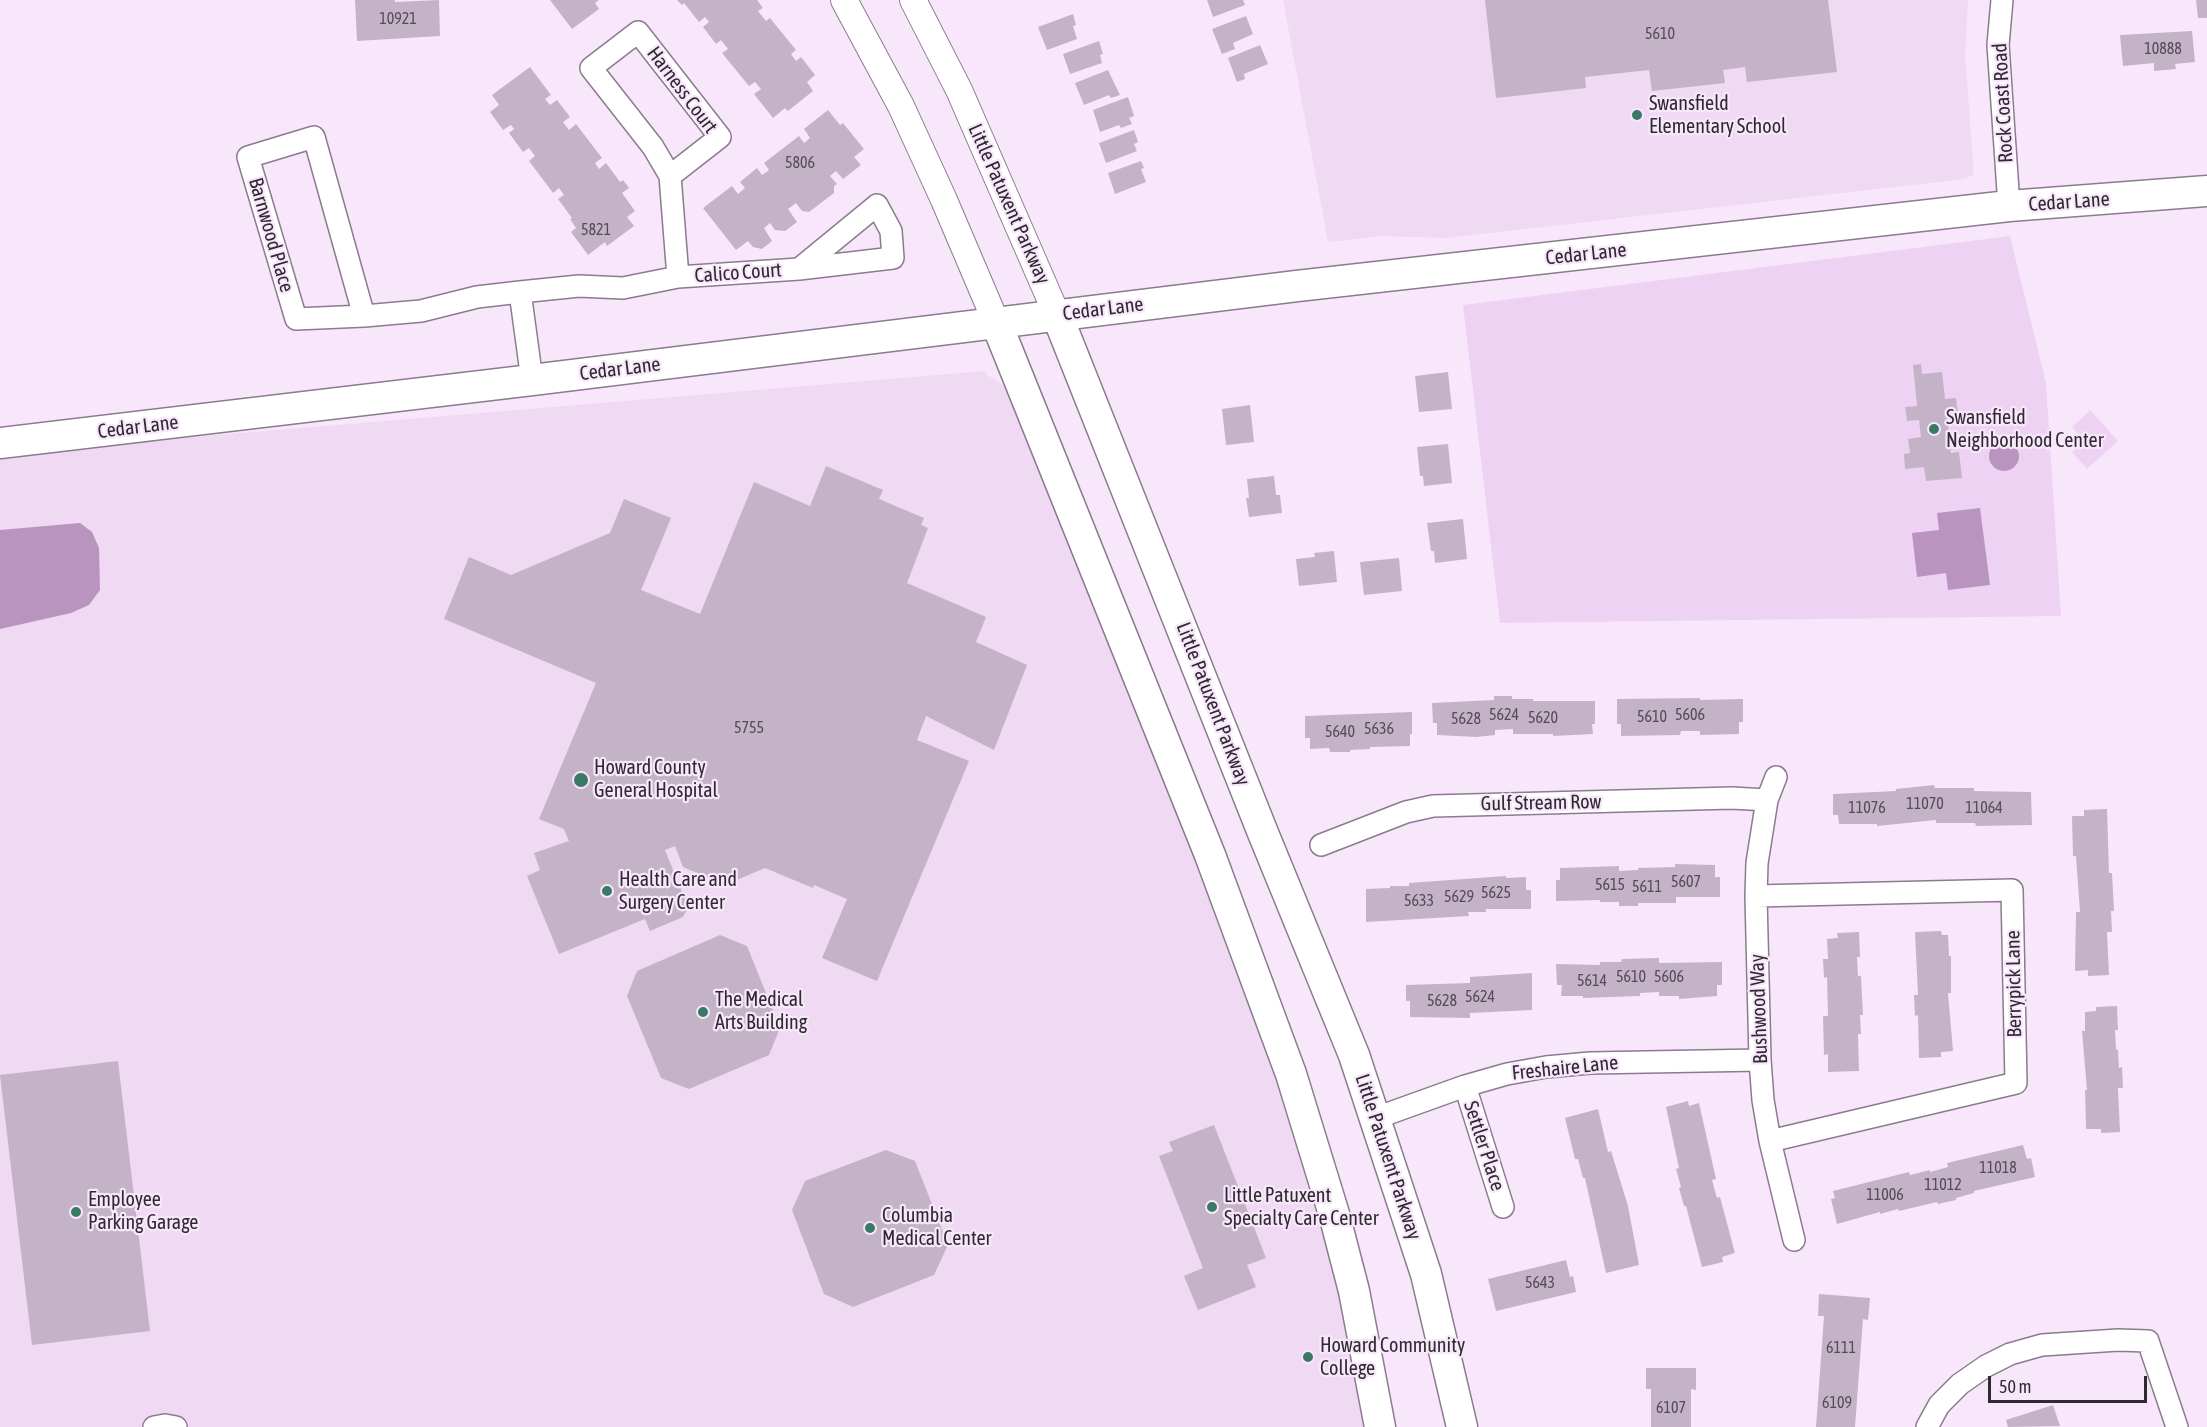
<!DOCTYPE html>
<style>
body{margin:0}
#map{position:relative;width:2207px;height:1427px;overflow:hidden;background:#f8e7fb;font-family:"Asap Condensed",sans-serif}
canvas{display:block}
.scale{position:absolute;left:1988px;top:1376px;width:159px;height:27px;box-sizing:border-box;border:3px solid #2f2930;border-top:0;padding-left:8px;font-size:18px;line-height:21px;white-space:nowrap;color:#2f2930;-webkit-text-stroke:4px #f8e7fb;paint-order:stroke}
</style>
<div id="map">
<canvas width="2207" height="1427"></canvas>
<div class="scale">50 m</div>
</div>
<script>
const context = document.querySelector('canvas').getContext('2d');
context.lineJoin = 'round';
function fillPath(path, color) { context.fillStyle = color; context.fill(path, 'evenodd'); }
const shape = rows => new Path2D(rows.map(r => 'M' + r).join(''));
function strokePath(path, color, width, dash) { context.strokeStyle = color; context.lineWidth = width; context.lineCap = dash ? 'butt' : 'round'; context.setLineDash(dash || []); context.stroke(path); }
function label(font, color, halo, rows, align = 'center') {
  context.font = font + ' "Asap Condensed",sans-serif'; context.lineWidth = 4.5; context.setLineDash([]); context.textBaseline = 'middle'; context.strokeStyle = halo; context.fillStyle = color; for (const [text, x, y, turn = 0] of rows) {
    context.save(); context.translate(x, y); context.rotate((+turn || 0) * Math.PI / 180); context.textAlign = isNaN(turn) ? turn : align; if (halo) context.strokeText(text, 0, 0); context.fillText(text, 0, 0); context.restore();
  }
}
fillPath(shape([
 [1283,0,1968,0,1965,56,1974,174,1965,179,1446,238,1383,236,1328,242],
 [985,371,987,375,998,381,1008,390,1280,1076,1321,1215,1367,1427,0,1427,0,453]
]), '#efd9f3');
fillPath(shape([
 [2010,236,2046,383,2061,616,1500,623,1463,305],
 [2090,410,2118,441,2087,469,2072,452,2084,441,2072,427]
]), '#eed2f3');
fillPath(shape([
 '1989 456a15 15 0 1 1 30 0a15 15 0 1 1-30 0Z',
 [1980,508,1990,585,1948,590,1946,573,1917,577,1912,533,1939,530,1937,513],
 [80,523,92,532,99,548,100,590,89,605,71,613,0,629,0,530]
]), '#b894be');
fillPath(shape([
 [355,0,395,0,395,2,439,0,440,36,357,41],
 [550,0,599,0,595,3,599,9,572,29],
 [677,0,757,0,763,8,758,11,766,21,770,18,796,50,791,54,796,61,801,57,815,75,807,82,813,91,788,111,785,108,773,118,754,94,761,89,755,82,749,86,722,53,728,49,721,40,716,44,703,27,709,22,705,17,699,22,684,3,682,5],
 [1207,0,1243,0,1245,5,1213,17],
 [1485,0,1828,0,1837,72,1747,82,1745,67,1723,70,1725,83,1652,91,1649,70,1585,77,1586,88,1496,98],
 [2196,0,2207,0,2207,18,2198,18],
 [1073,14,1076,25,1073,26,1077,39,1047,50,1038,27],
 [1246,16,1253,34,1233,43,1235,49,1222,54,1212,29],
 [2192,31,2195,62,2175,64,2176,69,2154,71,2154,63,2123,66,2120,35],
 [1099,41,1103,54,1100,55,1102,63,1070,74,1063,54],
 [1260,45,1268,64,1244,74,1245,79,1237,82,1228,58],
 [530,67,551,95,545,99,550,105,557,100,570,117,563,122,569,130,576,124,602,158,595,163,599,169,606,163,620,182,623,180,629,188,622,193,635,211,627,217,634,226,607,246,605,242,588,255,571,232,576,228,570,219,572,218,558,199,564,195,559,188,553,193,529,161,535,156,529,148,523,152,509,133,514,129,511,125,503,130,490,112,499,105,492,95],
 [1108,70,1120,95,1111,98,1109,95,1084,105,1075,83],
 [1128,97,1134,116,1129,118,1132,124,1121,128,1119,125,1100,132,1093,110],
 [828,110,840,125,843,123,864,149,854,157,861,165,843,179,836,171,830,176,837,184,834,186,834,193,809,212,802,211,796,203,788,209,797,222,785,231,775,230,770,223,764,228,772,241,762,249,753,247,748,241,736,250,703,208,732,186,738,194,745,188,740,182,757,168,762,175,769,170,764,163,799,136,804,143,810,138,804,129],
 [1134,130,1138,142,1134,144,1137,151,1106,163,1099,143],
 [1141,161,1144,168,1141,169,1146,182,1115,194,1108,173],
 [1921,364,1922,374,1942,372,1945,399,1956,398,1958,414,1947,416,1951,453,1959,452,1962,478,1926,481,1924,467,1905,469,1904,454,1910,453,1908,439,1921,437,1919,420,1907,421,1905,407,1917,406,1913,365],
 [1448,372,1452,409,1419,412,1415,376],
 [1250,405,1254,442,1226,445,1222,409],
 [1448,444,1452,483,1424,486,1423,476,1420,476,1417,447],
 [826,466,883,490,879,499,924,518,921,525,928,528,907,583,986,617,976,642,1027,665,994,750,926,716,917,740,969,761,877,981,822,958,847,899,814,885,813,888,765,868,725,885,683,867,675,846,665,850,688,907,683,917,650,931,645,919,559,954,527,876,540,870,534,853,569,841,564,829,539,819,596,683,444,619,469,557,511,575,610,533,624,499,671,518,641,590,700,614,754,482,810,506],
 [1274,476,1276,495,1280,495,1282,513,1249,517,1246,498,1249,498,1247,479],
 [1463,519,1467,559,1435,563,1434,551,1431,551,1427,523],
 [1334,551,1337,582,1299,586,1296,559,1315,557,1314,553],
 [1399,558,1402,591,1364,595,1360,562],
 [1494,696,1512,696,1512,699,1533,699,1533,701,1595,701,1595,724,1592,724,1593,734,1553,736,1553,734,1513,734,1513,729,1495,730,1495,735,1476,737,1437,735,1437,723,1433,723,1432,703,1494,700],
 [1700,698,1700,700,1743,699,1743,722,1739,722,1739,734,1700,735,1700,731,1681,731,1680,735,1621,736,1621,724,1617,724,1617,699],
 [1412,712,1412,734,1410,734,1410,746,1370,747,1370,749,1350,750,1350,752,1330,752,1329,748,1310,749,1310,738,1305,738,1305,716],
 [1934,785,1935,788,1974,788,1974,791,2031,792,2032,825,1976,826,1975,823,1936,823,1936,820,1877,826,1877,824,1839,824,1838,815,1833,815,1833,794,1896,791,1896,789],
 [2107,809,2109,873,2112,873,2114,911,2111,911,2112,932,2107,932,2109,975,2088,976,2088,970,2075,971,2076,912,2080,912,2076,856,2073,856,2072,816,2084,816,2084,810],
 [1675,864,1715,865,1715,877,1720,877,1720,897,1676,897,1676,903,1638,903,1638,906,1619,906,1619,902,1600,902,1600,900,1556,901,1556,880,1560,880,1560,868,1619,866,1619,871,1638,870,1638,868,1675,867],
 [1506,876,1506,878,1526,877,1526,890,1531,890,1531,909,1486,909,1486,912,1468,912,1469,916,1366,922,1366,889,1390,888,1390,886,1409,886,1409,883],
 [1941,931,1942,935,1948,935,1949,956,1951,956,1951,993,1948,993,1953,1051,1941,1052,1941,1057,1919,1058,1918,1015,1915,1016,1914,995,1918,995,1915,932],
 [1859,932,1860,957,1857,957,1858,976,1861,976,1863,1015,1860,1015,1861,1034,1858,1034,1859,1071,1828,1072,1828,1054,1824,1055,1823,1016,1828,1016,1827,977,1824,978,1823,959,1828,959,1827,939,1838,938,1837,933],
 [720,935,747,946,780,1028,769,1055,689,1089,661,1078,627,996,637,971],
 [1659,958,1659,963,1722,962,1722,985,1717,985,1717,996,1679,999,1679,996,1659,996,1659,992,1640,993,1640,996,1583,998,1583,996,1561,996,1562,985,1557,985,1556,964,1600,965,1600,962,1621,962,1622,959],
 [1532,973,1532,1010,1470,1013,1470,1018,1410,1017,1410,1001,1406,1001,1406,985,1470,983,1470,977],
 [2117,1006,2118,1030,2115,1030,2116,1049,2118,1050,2119,1068,2122,1067,2123,1088,2118,1088,2120,1132,2101,1133,2101,1129,2086,1129,2085,1090,2087,1090,2082,1031,2085,1031,2085,1012,2096,1011,2096,1007],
 [118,1061,150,1331,32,1345,0,1075],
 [1688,1101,1689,1106,1699,1103,1716,1179,1712,1180,1717,1198,1720,1197,1735,1253,1722,1257,1723,1262,1702,1267,1686,1206,1684,1206,1679,1188,1681,1187,1676,1169,1679,1168,1666,1107],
 [1598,1109,1608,1152,1611,1151,1628,1206,1639,1265,1606,1273,1585,1178,1583,1178,1578,1159,1575,1159,1565,1118],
 [1214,1125,1266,1258,1247,1265,1256,1287,1198,1310,1184,1276,1203,1268,1159,1156,1173,1151,1169,1142],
 [2023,1145,2027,1159,2031,1158,2035,1177,1974,1191,1974,1193,1956,1198,1956,1200,1938,1204,1937,1202,1899,1211,1898,1209,1880,1214,1880,1212,1837,1224,1831,1199,1835,1198,1833,1191,1909,1172,1910,1175,1930,1170,1930,1172,1948,1167,1947,1163],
 [886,1150,915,1161,948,1245,934,1275,853,1307,824,1294,792,1210,805,1181],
 [1566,1260,1570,1277,1573,1276,1576,1292,1496,1311,1488,1279],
 [1819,1294,1870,1298,1868,1320,1863,1319,1855,1427,1816,1427,1824,1316,1818,1316],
 [1646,1368,1696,1368,1696,1390,1691,1389,1691,1427,1651,1427,1651,1389,1646,1389],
 [2053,1405,2060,1426,2008,1427,2006,1420]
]), '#c4b3c7');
const minor = shape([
 [2002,0,1998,45,2009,206],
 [670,176,720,137,638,32,591,68,653,147,670,176,678,277],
 [520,292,532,380],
 [364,316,296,319,248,157,314,137,364,316,421,311,477,297,520,292,579,286,623,288,678,277,799,269,893,258,891,231,877,205,799,269],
 [1776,777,1767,800,1757,863,1756,896,1760,1060,1763,1100,1770,1141,1794,1240],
 [1321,845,1406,812,1433,806,1732,798,1767,800],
 [1756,896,2012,890,2016,1083,1770,1141],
 [1465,1086,1503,1207],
 [1376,1118,1465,1086,1507,1074,1546,1067,1590,1063,1760,1060],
 [154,1427,165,1425,176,1427],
 [1927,1427,1939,1405,1960,1384,1986,1366,2010,1354,2042,1345,2118,1340,2148,1341,2177,1427]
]);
const tertiary = shape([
 [844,0,901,106,944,200,996,322],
 [913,0,959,90,1057,315]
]);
const secondary = shape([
 [1057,315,1263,833,1354,1055,1426,1274,1462,1427],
 [996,322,1210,855,1291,1074,1334,1214,1354,1291,1380,1427],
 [0,443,532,380,1297,286,2009,206,2207,191]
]);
strokePath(minor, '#8a7b8d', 24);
strokePath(tertiary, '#8a7b8d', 28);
strokePath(secondary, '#8a7b8d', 33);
strokePath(minor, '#fff', 21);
strokePath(tertiary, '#fff', 26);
strokePath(secondary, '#fff', 30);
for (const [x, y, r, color] of [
 [1637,115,6,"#3a7966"],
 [1934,429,6,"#3a7966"],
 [581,780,8,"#3a7966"],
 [607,891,6,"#3a7966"],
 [703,1012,6,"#3a7966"],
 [1212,1207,6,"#3a7966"],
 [76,1212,6,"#3a7966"],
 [870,1228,6,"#3a7966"],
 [1308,1357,6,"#3a7966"]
]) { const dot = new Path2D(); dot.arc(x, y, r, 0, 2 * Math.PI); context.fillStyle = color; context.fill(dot); strokePath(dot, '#f8e7fb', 2); }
label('16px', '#544c56', null, [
 ["10921",398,19],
 ["5610",1660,34],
 ["10888",2163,49],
 ["5806",800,163],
 ["5821",596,230],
 ["5624",1504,715],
 ["5606",1690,715],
 ["5610",1652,717],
 ["5620",1543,718],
 ["5628",1466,719],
 ["5755",749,728],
 ["5636",1379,729],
 ["5640",1340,732],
 ["11070",1925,804],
 ["11076",1867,808],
 ["11064",1984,808],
 ["5607",1686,882],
 ["5615",1610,885],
 ["5611",1647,887],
 ["5625",1496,893],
 ["5629",1459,897],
 ["5633",1419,901],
 ["5610",1631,977],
 ["5606",1669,977],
 ["5614",1592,981],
 ["5624",1480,997],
 ["5628",1442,1001],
 ["11018",1998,1168],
 ["11012",1943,1185],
 ["11006",1885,1195],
 ["5643",1540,1283],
 ["6111",1841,1348],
 ["6109",1837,1403],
 ["6107",1671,1408]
]);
label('20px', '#2f2930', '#f8e7fb', [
 ["Harness Court",682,90,53],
 ["Rock Coast Road",2003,103,-93],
 ["Cedar Lane",2069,202,-4],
 ["Little Patuxent Parkway",1009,204,66],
 ["Barnwood Place",271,235,74],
 ["Cedar Lane",1586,254,-6],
 ["Calico Court",738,273,-4],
 ["Cedar Lane",1103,309,-7],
 ["Cedar Lane",620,369,-7],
 ["Cedar Lane",138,427,-7],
 ["Little Patuxent Parkway",1213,704,69],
 ["Gulf Stream Row",1541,803,-1],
 ["Berrypick Lane",2014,984,-91],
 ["Bushwood Way",1759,1009,-92],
 ["Freshaire Lane",1565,1068,-6],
 ["Settler Place",1484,1146,72],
 ["Little Patuxent Parkway",1388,1157,72]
]);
label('20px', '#2f2930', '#f8e7fb', [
 ["Swansfield",1649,104],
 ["Elementary School",1649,127],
 ["Swansfield",1946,418],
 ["Neighborhood Center",1946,441],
 ["Howard County",594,768],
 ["General Hospital",594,791],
 ["Health Care and",619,880],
 ["Surgery Center",619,903],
 ["The Medical",715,1000],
 ["Arts Building",715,1023],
 ["Little Patuxent",1224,1196],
 ["Specialty Care Center",1224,1219],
 ["Employee",88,1200],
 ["Parking Garage",88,1223],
 ["Columbia",882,1216],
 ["Medical Center",882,1239],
 ["Howard Community",1320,1346],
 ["College",1320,1369]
], 'left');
</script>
